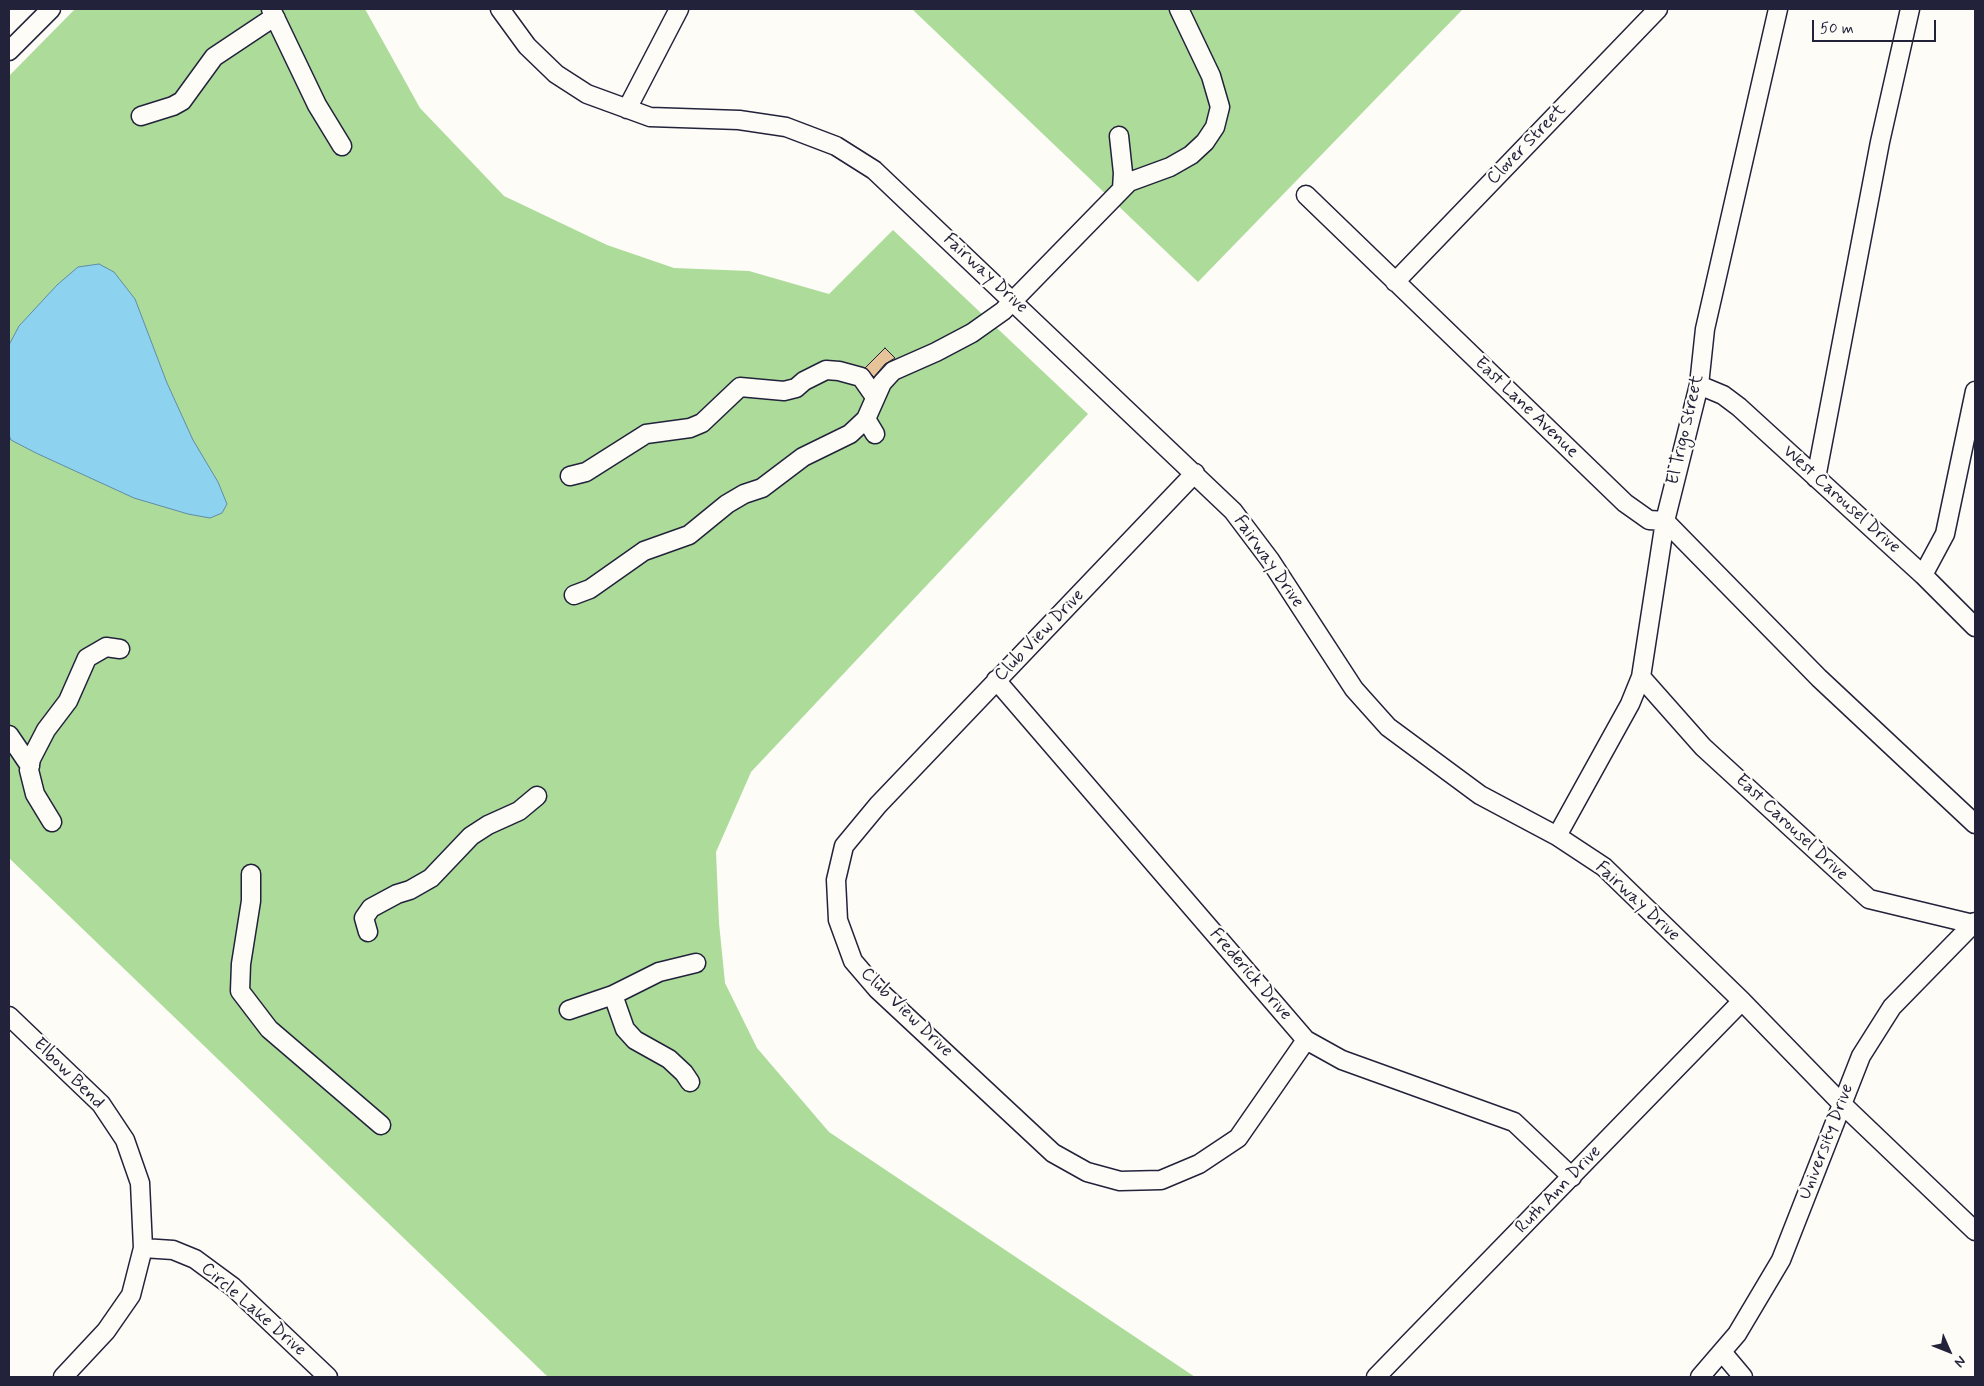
<!DOCTYPE html>
<style>
body{margin:0}
#map{position:relative;width:1984px;height:1386px;overflow:hidden;background:#fdfcf7;font-family:Mynerve,sans-serif}
canvas{display:block}
.frame{position:absolute;inset:0;border:10px solid #22223b;pointer-events:none}
.north{position:absolute;left:1924px;top:1326px;width:50px;height:50px;-webkit-text-stroke:4px #fdfcf7;paint-order:stroke;rotate:134deg;font-size:14px;font-weight:700;line-height:20px;text-align:center;color:#22223b}
.north::after{content:'';display:block;margin:auto;width:18px;height:22px;background:#22223b;clip-path:polygon(50% 0,100% 100%,50% 72%,0 100%)}
.scale{position:absolute;left:1812px;top:20px;width:124px;height:22px;box-sizing:border-box;border:2px solid #22223b;border-top:0;padding-left:6px;font-size:15px;line-height:18px;white-space:nowrap;color:#22223b;-webkit-text-stroke:4px #fdfcf7;paint-order:stroke}
</style>
<div id="map">
<canvas width="1984" height="1386"></canvas>
<div class="frame"></div>
<div class="north">N</div>
<div class="scale">50 m</div>
</div>
<script>
const context = document.querySelector('canvas').getContext('2d');
context.lineJoin = 'round';
function fillPath(path, color) { context.fillStyle = color; context.fill(path, 'evenodd'); }
const shape = rows => new Path2D(rows.map(r => 'M' + r).join(''));
function strokePath(path, color, width, dash) { context.strokeStyle = color; context.lineWidth = width; context.lineCap = dash ? 'butt' : 'round'; context.setLineDash(dash || []); context.stroke(path); }
function label(font, color, halo, rows, align = 'center') {
  context.font = font + ' Mynerve,sans-serif'; context.lineWidth = 4.5; context.setLineDash([]); context.textBaseline = 'middle'; context.strokeStyle = halo; context.fillStyle = color; for (const [text, x, y, turn = 0] of rows) {
    context.save(); context.translate(x, y); context.rotate((+turn || 0) * Math.PI / 180); context.textAlign = isNaN(turn) ? turn : align; if (halo) context.strokeText(text, 0, 0); context.fillText(text, 0, 0); context.restore();
  }
}
fillPath(shape([
 [75,9,365,9,420,108,504,196,607,245,674,268,749,271,829,294,893,230,1088,414,751,772,716,852,719,923,725,983,757,1048,829,1132,1195,1377,548,1377,9,858,9,76],
 [912,9,1463,9,1198,282]
]), '#acdb9a');
const water = shape([
 [99,264,114,272,135,299,167,383,193,440,218,482,227,504,222,513,210,518,188,514,134,498,36,453,11,440,9,435,9,345,19,326,57,285,78,267,99,264]
]);
fillPath(water, '#8dd3ef');
strokePath(water, '#628ca7', 1);
const building = shape([
 [885,348,895,358,885,364,874,377,865,368,885,348]
]);
fillPath(building, '#e6c398');
strokePath(building, '#22223b', 1);
const minor = shape([
 [271,9,317,105,342,146],
 [500,9,527,46,556,74,587,94,650,117,739,120,786,127,836,146,874,170,1233,511,1270,560,1354,689,1388,727,1480,795,1557,836,1604,867,1742,1001,1842,1104,1975,1231],
 [9,51,51,9],
 [627,109,679,9],
 [141,116,173,106,182,101,214,57,268,21,276,19],
 [1119,136,1123,173,1122,189],
 [1306,195,1625,503,1649,520,1665,521,1819,678,1975,824],
 [1395,282,1658,9],
 [1699,385,1723,395,1739,407,1923,575,1975,627],
 [875,434,866,419,882,383,893,371,936,352,972,333,1003,311,1129,182,1170,167,1191,155,1205,142,1215,127,1220,107,1211,76,1179,9],
 [1195,473,878,805,844,846,836,880,838,920,853,961,877,989,1053,1153,1087,1172,1120,1181,1161,1180,1199,1164,1238,1138,1306,1040],
 [570,476,586,472,646,434,690,428,702,423,740,387,784,391,796,388,804,381,826,370,839,371,861,377,875,397],
 [1816,478,1880,142,1910,9],
 [1923,575,1945,534,1975,391],
 [574,595,590,589,644,551,689,535,727,504,744,494,762,488,803,457,850,434,866,419],
 [1641,677,1703,747,1869,899,1973,924],
 [996,680,1306,1040,1342,1060,1514,1122,1572,1177],
 [9,735,30,766],
 [52,822,35,794,29,770,31,759,46,730,68,701,87,658,106,647,120,649],
 [1557,836,1630,704,1641,677,1665,521,1699,385,1705,329,1778,9],
 [251,874,251,901,241,964,240,991,269,1029,381,1125],
 [368,932,364,918,371,908,397,894,410,890,431,878,471,836,488,825,519,811,537,796],
 [613,995,625,1029,635,1040,669,1059,684,1073,690,1082],
 [569,1010,613,995,659,972,696,963],
 [9,1016,101,1104,125,1140,140,1183,143,1248,131,1295,106,1331,63,1377],
 [143,1248,173,1250,195,1259,233,1287,328,1377],
 [1722,1352,1743,1377],
 [1376,1377,1742,1001],
 [1700,1377,1737,1334,1781,1260,1861,1056,1892,1007,1975,922]
]);
strokePath(minor, '#22223b', 21);
strokePath(minor, '#fdfcf7', 18);
label('18px', '#22223b', '#fdfcf7', [
 ["Clover Street",1527,145,-46],
 ["Fairway Drive",985,274,43],
 ["East Lane Avenue",1526,408,44],
 ["El Trigo Street",1686,430,-77],
 ["West Carousel Drive",1841,500,42],
 ["Fairway Drive",1268,562,55],
 ["Club View Drive",1040,636,-46],
 ["East Carousel Drive",1791,828,43],
 ["Fairway Drive",1637,902,43],
 ["Frederick Drive",1250,975,49],
 ["Club View Drive",906,1013,44],
 ["Elbow Bend",68,1074,45],
 ["University Drive",1827,1142,-69],
 ["Ruth Ann Drive",1559,1190,-46],
 ["Circle Lake Drive",253,1310,41]
]);
</script>
